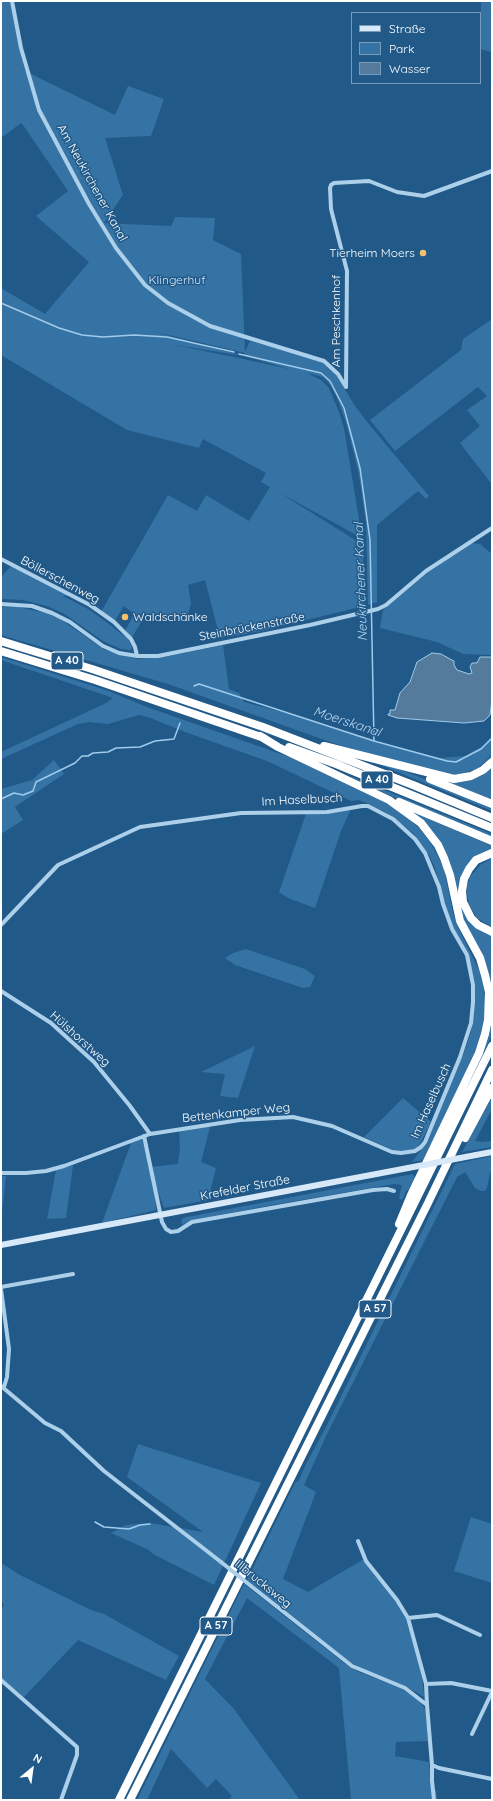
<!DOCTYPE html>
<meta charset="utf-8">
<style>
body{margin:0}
#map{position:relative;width:493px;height:1801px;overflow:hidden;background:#215988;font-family:Quicksand,sans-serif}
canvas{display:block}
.frame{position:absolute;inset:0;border:2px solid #fff;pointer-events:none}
.legend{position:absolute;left:351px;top:12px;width:130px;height:72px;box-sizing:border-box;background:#215988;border:1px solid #7a9bb8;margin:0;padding:5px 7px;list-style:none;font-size:12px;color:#fff}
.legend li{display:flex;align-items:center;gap:8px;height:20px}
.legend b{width:20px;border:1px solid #7a9bb8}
.north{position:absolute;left:12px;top:1749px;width:40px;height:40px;-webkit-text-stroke:3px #215988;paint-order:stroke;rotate:29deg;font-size:11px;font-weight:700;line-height:16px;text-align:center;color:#fff}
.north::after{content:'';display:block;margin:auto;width:14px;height:18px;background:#fff;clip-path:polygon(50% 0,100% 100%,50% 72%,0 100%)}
</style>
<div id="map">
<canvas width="493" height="1801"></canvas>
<div class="frame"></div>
<ul class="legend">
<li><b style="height:5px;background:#d7e9f8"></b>Straße</li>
<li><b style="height:11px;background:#3573a5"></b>Park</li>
<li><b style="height:11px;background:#547b9b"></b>Wasser</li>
</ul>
<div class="north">N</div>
</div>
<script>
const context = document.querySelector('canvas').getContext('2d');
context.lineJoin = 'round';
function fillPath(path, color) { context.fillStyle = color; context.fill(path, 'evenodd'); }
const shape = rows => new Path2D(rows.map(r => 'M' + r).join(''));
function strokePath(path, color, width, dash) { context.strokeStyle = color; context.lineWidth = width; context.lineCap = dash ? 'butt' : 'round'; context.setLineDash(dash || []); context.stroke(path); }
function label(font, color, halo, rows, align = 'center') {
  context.font = font + ' Quicksand,sans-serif'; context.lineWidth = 3; context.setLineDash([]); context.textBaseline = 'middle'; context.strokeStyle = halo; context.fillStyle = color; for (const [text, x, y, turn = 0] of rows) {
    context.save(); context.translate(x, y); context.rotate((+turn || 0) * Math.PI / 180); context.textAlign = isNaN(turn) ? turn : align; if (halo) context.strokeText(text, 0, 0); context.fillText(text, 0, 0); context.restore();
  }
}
fillPath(shape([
 [1,1,11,1,25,71,115,115,128,86,164,99,151,136,105,138,123,195,104,223,171,226,175,217,215,218,213,240,241,254,245,352,250,341,323,361,334,371,355,406,368,423,429,496,426,499,418,491,377,525,377,602,368,605,366,523,359,475,347,426,338,400,331,386,323,377,307,373,321,380,329,388,339,412,344,428,362,538,280,493,360,543,363,548,364,606,262,631,249,633,247,632,247,634,220,638,205,580,188,585,191,603,188,614,169,619,166,614,151,618,145,616,131,639,125,631,134,614,124,606,114,622,101,612,168,495,197,511,206,495,249,521,270,487,261,482,266,473,203,439,199,448,127,430,1,355,1,288,45,314,89,262,36,216,68,191,23,125,21,123,4,136,1,136],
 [152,331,245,353,244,356],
 [174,345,244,356,293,370,239,358],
 [481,1,492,1,492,52,480,49],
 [492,319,492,481,490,482,460,443,480,426,467,410,487,396,478,387,395,451,370,420,461,350,463,339],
 [472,543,480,544,492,554,492,655,463,654,437,642,380,628,383,610,427,573],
 [13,564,72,595,63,596,88,609,109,624,124,636,127,637,132,647,131,650,121,649,103,641,63,613,47,606,23,600,1,599,1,577],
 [1,607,18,607,46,613,60,619,105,650,137,659,170,656,223,645,229,689,239,693,244,702,297,716,393,746,440,758,465,756,481,747,492,737,492,755,478,768,459,775,446,775,374,756,330,742,168,684,4,636,1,634],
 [1,657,106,690,147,707,295,759,382,801,407,816,420,829,431,843,444,868,453,913,457,925,480,972,484,990,485,1003,484,1022,476,1049,424,1160,412,1162,423,1147,464,1053,471,1032,475,996,472,971,449,920,435,868,429,855,413,833,387,813,369,804,359,800,351,801,267,761,185,732,148,717,139,715,108,724,89,722,78,724,1,759,1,752,106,703,113,698,1,660],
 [54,760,64,774,15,807,23,820,1,834,1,789,32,780],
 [371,761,399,769,460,793,492,807,492,811],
 [492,765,492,800,449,782,450,781],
 [345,774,492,834,492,839,391,796],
 [351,809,341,831,315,908,288,898,279,892,306,814],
 [413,812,492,846,492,851,463,876,464,911,492,934,492,1035,485,1050,483,1049,489,1037,487,1036,490,991,463,920,453,874],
 [492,858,492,927,477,918,469,905,467,896,467,887,470,877,480,865],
 [246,949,305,969,315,976,310,987,303,988,235,965,225,958,233,953],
 [255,1046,238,1098,220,1096,225,1074,201,1072],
 [403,1098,431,1122,419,1146,414,1149,401,1152,393,1150,364,1137],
 [492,1098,492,1109,475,1141,482,1142,492,1141,492,1147,462,1152],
 [212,1126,210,1127,201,1162,216,1168,208,1200,164,1208,154,1181,156,1210,102,1223,131,1143,142,1139,150,1167,178,1164,180,1147,179,1129],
 [492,1156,492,1171,490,1173,487,1188,485,1191,481,1191,475,1188,465,1172,457,1177,454,1183,327,1434,304,1485,316,1492,283,1579,308,1592,364,1559,396,1601,406,1619,422,1675,424,1697,407,1687,367,1672,347,1660,247,1580,296,1481,298,1482,306,1464,326,1427,455,1164],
 [73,1165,66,1218,47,1219,56,1170],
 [413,1174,415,1178,409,1189,406,1191,403,1199,400,1200,399,1197,402,1185,394,1184,272,1205,193,1220,182,1225,181,1221,183,1218,187,1217],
 [1,1176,6,1176,1,1222],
 [138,1444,261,1483,214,1585,153,1554,149,1550,111,1533,126,1525,150,1523,203,1532,127,1477],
 [471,1517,492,1524,492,1583,454,1571],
 [1,1563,20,1575,91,1610,104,1614,179,1656,166,1680,78,1640,24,1697,1,1678,1,1611,4,1604,1,1602],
 [244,1584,344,1663,359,1672,400,1688,419,1700,425,1709,428,1741,396,1742,395,1756,429,1762,431,1790,436,1790,437,1800,351,1800,339,1668,247,1598,205,1679,234,1709,300,1800,228,1800,232,1796,216,1779,207,1788,171,1749,147,1800,137,1800]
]), '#3573a5');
const water = shape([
 [432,653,441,654,450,659,454,661,454,665,457,670,469,674,472,673,470,667,472,663,477,663,480,657,492,657,492,700,490,715,484,721,464,723,397,718,388,715,388,714,390,714,390,710,395,710,400,693,410,682,417,662,432,653]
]);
fillPath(water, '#547b9b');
strokePath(water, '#a0cbeb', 1);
strokePath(shape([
 [1,303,59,328,82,335,103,337,134,335,167,337,234,352],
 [239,354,321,373,330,381,344,408,360,468,370,540,374,741],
 [194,686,199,684,374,741,447,761,456,762,481,749,492,738],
 [1,799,14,793,23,795,33,791,36,782,75,763,82,756,88,756,93,753,108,752,116,748,140,747,155,741,174,739,180,723],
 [95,1522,104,1527,129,1529,140,1525,150,1524]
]), '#a0cbeb', 1.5);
strokePath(shape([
 [12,1,21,48,39,110,89,204,116,248,145,285,168,303,210,326,324,361,338,374,346,387],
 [346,386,347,271,331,209,330,188,331,185,334,183,369,181,397,192,424,196,492,171],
 [1,559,90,605,114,622,131,639,135,647,137,656],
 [1,604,32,606,52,613,70,622,103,646,119,653,137,656,158,656,310,625,378,609,386,605,426,571,492,528],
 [1,925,58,865,140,827,241,813,327,812,362,806,368,806,393,819,415,839,425,853,439,887,443,904,452,929,467,955,473,985,473,1002,471,1023,460,1057,425,1142,421,1147,415,1151,401,1153,392,1152,332,1126,293,1117,240,1120,150,1134,64,1166,46,1171,26,1173,1,1173],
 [1,991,51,1023,94,1062,130,1106,150,1134],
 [144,1136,162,1222,166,1229,171,1232,178,1231,192,1222,373,1190,387,1189,394,1191],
 [1,1287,73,1274],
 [1,1289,9,1349,7,1377,4,1387],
 [1,1386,45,1423,61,1431,104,1471,221,1562],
 [358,1541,366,1561,397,1600,408,1618,426,1684,427,1705],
 [251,1586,352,1666,405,1688,427,1705,432,1765,439,1768,492,1779],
 [408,1618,437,1615,480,1635],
 [1,1680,77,1747,77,1755,61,1800],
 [426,1684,451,1683,492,1691],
 [472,1734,492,1692],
 [432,1765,432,1781,434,1800]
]), '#accfea', 4);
strokePath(shape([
 [476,1155,492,1152],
 [1,1245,408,1168]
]), '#d7e9f8', 6);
strokePath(shape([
 [1,641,92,669,263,727,413,785,492,818],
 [1,651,95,680,264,738],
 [260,736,278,747,389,800,421,823,438,845,444,858,450,875,460,921,480,958,485,975,489,992,488,1020,485,1034,479,1053,411,1195,399,1224],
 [324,746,454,779,471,776,483,770,492,762],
 [289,747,336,764,492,828],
 [430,779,492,804],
 [399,802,492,841],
 [492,853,476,860,469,869,464,879,462,891,463,902,471,918,478,925,492,932],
 [465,1138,492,1088],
 [119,1800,492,1046],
 [130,1800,428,1203,492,1070]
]), '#fff', 8);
strokePath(shape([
 [221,1562,251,1586]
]), '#accfea', 4);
strokePath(shape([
 [408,1168,476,1155]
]), '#d7e9f8', 6);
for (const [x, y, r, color] of [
 [423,253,4,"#f7c06d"],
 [125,617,4,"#f7c06d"]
]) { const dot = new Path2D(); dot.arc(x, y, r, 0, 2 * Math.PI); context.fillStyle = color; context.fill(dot); strokePath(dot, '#215988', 1.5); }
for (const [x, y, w] of [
 [67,661,32],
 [377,780,32],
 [375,1309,32],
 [216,1626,32]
]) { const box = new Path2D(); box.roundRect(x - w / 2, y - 9, w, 18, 3); context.fillStyle = '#215988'; context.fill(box); strokePath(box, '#fff', 1); }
label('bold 11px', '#fff', null, [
 ["A 40",67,661],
 ["A 40",377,780],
 ["A 57",375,1309],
 ["A 57",216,1626]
]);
label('12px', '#fff', '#215988', [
 ["Am Neukirchener Kanal",92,183,61],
 ["Am Peschkenhof",336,321,-90],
 ["Böllerschenweg",60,580,28],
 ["Steinbrückenstraße",252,627,-11],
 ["Im Haselbusch",302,800,-3],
 ["Hülshorstweg",80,1039,42],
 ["Im Haselbusch",431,1101,-66],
 ["Bettenkamper Weg",236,1113,-6],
 ["Krefelder Straße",245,1188,-11],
 ["Illbrucksweg",263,1584,39]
]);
label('12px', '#fff', '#215988', [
 ["Tierheim Moers",415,253],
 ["Waldschänke",133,617,"left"]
], 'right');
label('12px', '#d1e6f8', '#215988', [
 ["Klingerhuf",177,280]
]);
label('italic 13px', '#b8d8f1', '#215988', [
 ["Neukirchener Kanal",361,582,-92],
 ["Moerskanal",347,722,18]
]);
</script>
